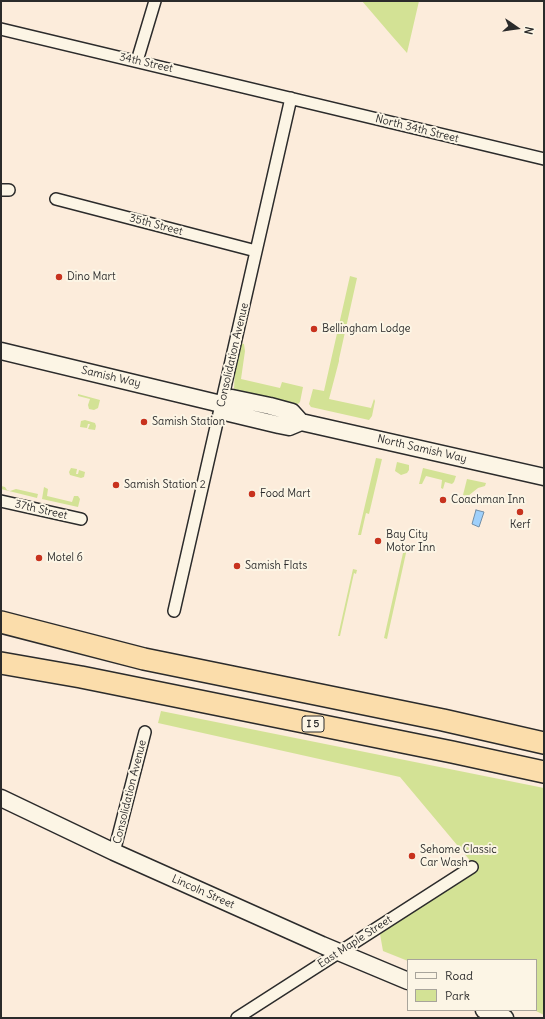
<!DOCTYPE html>
<style>
body{margin:0}
#map{position:relative;width:545px;height:1019px;overflow:hidden;background:#fcecdb;font-family:Delius,sans-serif}
canvas{display:block}
.frame{position:absolute;inset:0;border:2px solid #2b2b2b;pointer-events:none}
.legend{position:absolute;left:407px;top:959px;width:130px;height:52px;box-sizing:border-box;background:#fcf5e5;border:1px solid #a8a49b;margin:0;padding:5px 7px;list-style:none;font-size:12px;color:#2b2b2b}
.legend li{display:flex;align-items:center;gap:8px;height:20px}
.legend b{width:20px;border:1px solid #a8a49b}
.north{position:absolute;left:497px;top:8px;width:40px;height:40px;-webkit-text-stroke:3px #fcf5e5;paint-order:stroke;rotate:103deg;font-size:11px;font-weight:700;line-height:16px;text-align:center;color:#2b2b2b}
.north::after{content:'';display:block;margin:auto;width:14px;height:18px;background:#2b2b2b;clip-path:polygon(50% 0,100% 100%,50% 72%,0 100%)}
</style>
<div id="map">
<canvas width="545" height="1019"></canvas>
<div class="frame"></div>
<ul class="legend">
<li><b style="height:5px;background:#fcf5e5"></b>Road</li>
<li><b style="height:11px;background:#d3e295"></b>Park</li>
</ul>
<div class="north">N</div>
</div>
<script>
const context = document.querySelector('canvas').getContext('2d');
context.lineJoin = 'round';
function fillPath(path, color) { context.fillStyle = color; context.fill(path, 'evenodd'); }
const shape = rows => new Path2D(rows.map(r => 'M' + r).join(''));
function strokePath(path, color, width, dash) { context.strokeStyle = color; context.lineWidth = width; context.lineCap = dash ? 'butt' : 'round'; context.setLineDash(dash || []); context.stroke(path); }
function label(font, color, halo, rows, align = 'center') {
  context.font = font + ' Delius,sans-serif'; context.lineWidth = 4; context.setLineDash([]); context.textBaseline = 'middle'; context.strokeStyle = halo; context.fillStyle = color; for (const [text, x, y, turn = 0] of rows) {
    context.save(); context.translate(x, y); context.rotate((+turn || 0) * Math.PI / 180); context.textAlign = isNaN(turn) ? turn : align; if (halo) context.strokeText(text, 0, 0); context.fillText(text, 0, 0); context.restore();
  }
}
fillPath(shape([
 [362,1,419,1,407,53,392,36],
 [350,276,357,278,339,359,339,361,329,399,371,408,374,399,375,401,372,416,369,420,311,407,309,404,313,389,324,391],
 [240,343,244,344,245,351,241,379,280,388,282,382,303,387,300,402,298,404,234,389,235,369],
 [78,394,100,400,98,408,94,410,89,409,88,405,90,399,78,396],
 [85,420,95,423,96,426,95,430,88,429,90,424,88,424,87,428,80,427,81,421],
 [376,458,382,459,369,514,366,513,361,535,358,535],
 [397,462,409,465,409,470,407,473,401,475,395,471],
 [71,468,77,469,76,474,78,474,79,470,85,472,84,477,81,478,70,475,69,472],
 [423,468,456,476,454,482,452,484,445,482,443,489,441,488,442,480,426,476,422,484,419,484],
 [467,479,486,483,485,486,478,488,468,496,463,495],
 [1,486,5,487,7,490,10,491,16,489,38,494,37,498,1,489],
 [44,487,48,489,47,496,72,502,74,496,78,496,80,499,78,507,42,499],
 [405,544,408,544,387,639,384,638],
 [353,569,357,570,356,574,354,573,340,636,338,636],
 [161,711,544,788,544,1015,534,1010,536,1010,536,960,408,961,383,951,380,934,478,870,400,777,158,723]
]), '#d3e295');
const water = shape([
 [476,510,484,512,479,527,472,524,476,510]
]);
fillPath(water, '#9fd0fb');
strokePath(water, '#718ea8', 1);
const street = shape([
 [1,29,544,159],
 [137,61,155,1],
 [1,190,9,190],
 [56,199,256,251],
 [1,501,81,519],
 [174,611,291,98],
 [114,852,145,732],
 [237,1018,472,867]
]);
const secondary = shape([
 [1,351,221,404],
 [221,404,232,398,270,406,292,412,301,422,544,477],
 [221,404,229,413,279,425,289,427,301,422],
 [1,798,114,852,322,945,408,981],
 [484,1010,505,1018]
]);
const highway = shape([
 [1,622,144,659,443,720,544,743],
 [1,663,81,677,452,752,544,772]
]);
strokePath(street, '#2b2b2b', 14);
strokePath(secondary, '#2b2b2b', 19);
strokePath(highway, '#2b2b2b', 24);
strokePath(street, '#fcf5e5', 11);
strokePath(secondary, '#fcf5e5', 16);
strokePath(highway, '#fbddab', 21);
for (const [x, y, r, color] of [
 [59,277,4,"#c8321e"],
 [314,329,4,"#c8321e"],
 [144,422,4,"#c8321e"],
 [116,485,4,"#c8321e"],
 [252,494,4,"#c8321e"],
 [443,500,4,"#c8321e"],
 [520,512,4,"#c8321e"],
 [378,541,4,"#c8321e"],
 [39,558,4,"#c8321e"],
 [237,566,4,"#c8321e"],
 [412,856,4,"#c8321e"]
]) { const dot = new Path2D(); dot.arc(x, y, r, 0, 2 * Math.PI); context.fillStyle = color; context.fill(dot); strokePath(dot, '#fcf5e5', 1.5); }
for (const [x, y, w] of [
 [313,724,22]
]) { const box = new Path2D(); box.roundRect(x - w / 2, y - 8, w, 16, 3); context.fillStyle = '#fcf5e5'; context.fill(box); strokePath(box, '#2b2b2b', 1); }
label('bold 10px', '#2b2b2b', null, [
 ["I 5",313,724]
]);
label('11px', '#2b2b2b', '#fcf5e5', [
 ["34th Street",146,63,13],
 ["North 34th Street",417,129,14],
 ["35th Street",156,225,15],
 ["Consolidation Avenue",233,355,-77],
 ["Samish Way",111,377,13],
 ["North Samish Way",422,449,13],
 ["37th Street",41,510,13],
 ["Consolidation Avenue",130,792,-76],
 ["Lincoln Street",203,892,24],
 ["East Maple Street",355,942,-33]
]);
label('11px', '#2b2b2b', '#fcf5e5', [
 ["Dino Mart",67,277],
 ["Bellingham Lodge",322,329],
 ["Samish Station",152,422],
 ["Samish Station 2",124,485],
 ["Food Mart",260,494],
 ["Coachman Inn",451,500],
 ["Kerf",520,525,"center"],
 ["Bay City",386,535],
 ["Motor Inn",386,548],
 ["Motel 6",47,558],
 ["Samish Flats",245,566],
 ["Sehome Classic",420,850],
 ["Car Wash",420,863]
], 'left');
</script>
